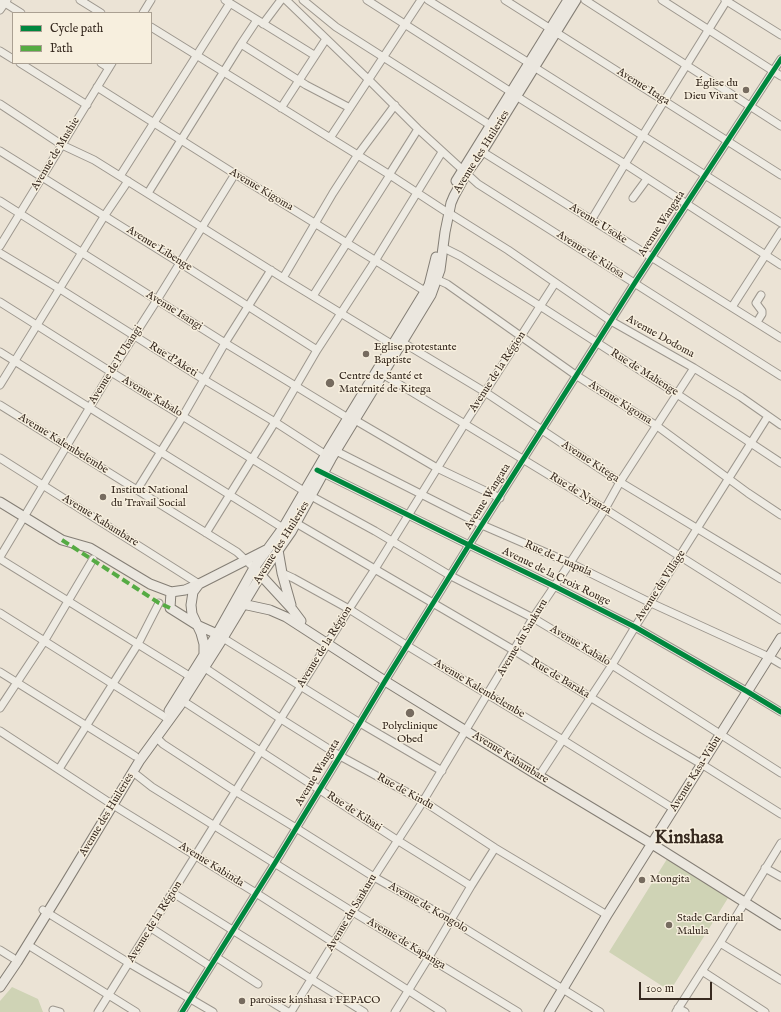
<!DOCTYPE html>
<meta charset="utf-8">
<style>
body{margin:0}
#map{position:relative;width:781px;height:1012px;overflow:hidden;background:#ebe3d5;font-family:"IM FELL English",serif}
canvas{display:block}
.legend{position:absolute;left:12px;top:12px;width:140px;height:52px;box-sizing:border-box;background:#f7efde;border:1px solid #aaa092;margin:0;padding:5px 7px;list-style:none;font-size:12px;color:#372a20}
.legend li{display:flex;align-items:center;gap:8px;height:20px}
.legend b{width:20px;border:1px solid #aaa092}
.scale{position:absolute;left:639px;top:982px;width:73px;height:18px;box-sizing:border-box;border:2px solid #372a20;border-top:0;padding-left:5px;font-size:12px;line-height:14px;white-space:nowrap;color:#372a20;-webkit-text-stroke:3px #f7efde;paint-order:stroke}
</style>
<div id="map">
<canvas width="781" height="1012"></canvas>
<ul class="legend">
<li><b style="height:5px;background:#00873e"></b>Cycle path</li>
<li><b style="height:5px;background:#55ab43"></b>Path</li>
</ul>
<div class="scale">100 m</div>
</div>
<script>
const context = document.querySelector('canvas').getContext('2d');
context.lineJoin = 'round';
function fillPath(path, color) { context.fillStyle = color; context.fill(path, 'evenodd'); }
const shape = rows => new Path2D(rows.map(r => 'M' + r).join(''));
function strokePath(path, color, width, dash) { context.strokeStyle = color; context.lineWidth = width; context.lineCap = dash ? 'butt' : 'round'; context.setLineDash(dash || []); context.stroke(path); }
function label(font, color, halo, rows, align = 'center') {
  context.font = font + ' "IM FELL English",serif'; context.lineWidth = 3; context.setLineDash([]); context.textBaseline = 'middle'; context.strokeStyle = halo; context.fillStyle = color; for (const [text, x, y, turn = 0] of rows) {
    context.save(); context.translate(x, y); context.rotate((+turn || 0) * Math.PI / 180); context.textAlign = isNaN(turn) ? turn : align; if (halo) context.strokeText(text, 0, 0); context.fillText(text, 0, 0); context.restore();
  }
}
fillPath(shape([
 [667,859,728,898,670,991,609,952],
 [12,987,38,999,43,1012,0,1012,0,1001]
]), '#cfd3b5');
const minor = shape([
 [0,0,21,13],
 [80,0,101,13],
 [225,0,314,55],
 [286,0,369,80,418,129,478,184,781,376],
 [303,0,336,27,490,125],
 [367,0,511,92],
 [428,0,529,63],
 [505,0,781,175],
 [585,0,781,126],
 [662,0,781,76],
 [725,0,781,35],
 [0,10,7,0],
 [143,13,151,0],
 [263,24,281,0],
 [151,27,390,175,445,211],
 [241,44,306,85,350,108],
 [0,51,13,59],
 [20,63,87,105],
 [101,63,109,68],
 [534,67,781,223],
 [97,87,235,174,428,293],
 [516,96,625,164,781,265],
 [0,104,62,145,94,160,283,278,393,345],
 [281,108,326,39],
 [330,138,421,0],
 [478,149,781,338],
 [0,151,180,263,317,350],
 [389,175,418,129],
 [120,176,230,3],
 [148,193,241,44,257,20],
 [633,198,647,179],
 [0,201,225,343,348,418],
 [449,213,508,250,611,321,694,368,741,397,781,425],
 [592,219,625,164,727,0],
 [0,246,112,63],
 [444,248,460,256,540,306,677,394,781,463],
 [0,253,60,289,203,379,275,422,326,455],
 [283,278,333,193,357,156,395,105],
 [438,280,447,284,577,376,657,426,748,493,781,515],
 [313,296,390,175],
 [0,302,111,372,304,491],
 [732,307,781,231],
 [757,322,762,314,762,311,756,303,761,295],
 [402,342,485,392,620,482,781,579],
 [0,352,283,528],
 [379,372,605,509,781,620],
 [0,385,105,215,128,181],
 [0,405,237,552,254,568],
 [355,420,437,468,500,498],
 [336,451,482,525,570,563,651,603,769,657,781,664],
 [0,458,199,584],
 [319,471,469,545,554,586,635,627,748,692,781,712],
 [137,490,183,416,225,343,271,270],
 [311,496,375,531,451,576,533,618,612,665,781,773],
 [296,523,515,651,647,732,703,765,781,814],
 [206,533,275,422,317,350,375,261,442,152],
 [0,557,111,372,157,300,235,174],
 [0,559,191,677],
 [282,573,293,578,349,609,406,645,563,740,674,809],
 [0,613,165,717],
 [223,638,360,723,442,771],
 [205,668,281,719,340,756,423,801,495,848,607,915],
 [0,672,135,756],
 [180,699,397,840,471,886],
 [0,708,45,640,93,559],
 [0,731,113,805,256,893,442,1012],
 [156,737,163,744,235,791,296,828,374,877,451,920,600,1012],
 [59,769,138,644,159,603],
 [133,772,152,787,353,912,518,1012],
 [539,776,612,665,635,627,768,416],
 [765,868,781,877],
 [173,893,364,1012],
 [43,910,129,963,213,1012],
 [151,928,210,966],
 [720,943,781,980],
 [28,945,136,1012],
 [0,950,13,958],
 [216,957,258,984],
 [702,971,765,1012],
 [270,1001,288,1012],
 [678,1008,685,1012],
 [53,1010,60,1012],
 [98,1012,349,609,375,569,464,425,555,283],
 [182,1012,275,863,340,756,385,681,469,545,636,281,781,59],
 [291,1012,374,877,422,803,533,618,570,563,605,509,620,482,694,368],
 [395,1012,429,957,471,886,495,848],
 [676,1012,720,943,781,843]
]);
const major = shape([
 [456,181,568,0],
 [0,502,62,540,90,548,150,584,171,592,185,590,199,584,266,550],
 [278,550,282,573,291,605],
 [257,571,292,609,301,621],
 [199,584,193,592,191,605,192,614,201,633,204,644,204,655],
 [171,592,170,608,197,625,217,634,222,637],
 [238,603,270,610,286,617,385,681,539,776,652,844,781,925],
 [169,711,217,634,254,568,283,528,329,449,429,285,436,257],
 [0,987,17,962,62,889,140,760,183,701,223,638,261,575,291,532,331,459,431,295,440,270,445,232,451,203,454,196,466,174,482,152,576,0],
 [549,1012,607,915,781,638]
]);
strokePath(minor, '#9d978e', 9);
strokePath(major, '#847e75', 11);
strokePath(minor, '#eeebe3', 7);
strokePath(major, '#ebe7df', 9);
strokePath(shape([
 [62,540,159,603,170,608]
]), '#55ab43', 4, [8, 4]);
strokePath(shape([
 [317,470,469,545,554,586,635,627,748,692,781,712],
 [182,1012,275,863,340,756,385,681,469,545,636,281,781,59]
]), '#00873e', 5);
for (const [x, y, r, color] of [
 [746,90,4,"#766b5f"],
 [366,354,4,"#766b5f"],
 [330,383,5,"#766b5f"],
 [103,497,4,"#766b5f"],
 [410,713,5,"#766b5f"],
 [642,880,4,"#766b5f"],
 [669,925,4,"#766b5f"],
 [242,1001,4,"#766b5f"]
]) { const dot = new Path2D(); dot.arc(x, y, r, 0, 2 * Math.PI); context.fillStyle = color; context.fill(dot); strokePath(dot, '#f7efde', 1.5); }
label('11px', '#372a20', '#f7efde', [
 ["Église du",738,84,"right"],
 ["Dieu Vivant",738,97,"right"],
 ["Eglise protestante",374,348],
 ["Baptiste",374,361],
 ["Centre de Santé et",339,377],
 ["Maternité de Kitega",339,390],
 ["Institut National",111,491],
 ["du Travail Social",111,504],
 ["Polyclinique",410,727,"center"],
 ["Obed",410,740,"center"],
 ["Mongita",650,880],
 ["Stade Cardinal",677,919],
 ["Malula",677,932],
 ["paroisse kinshasa 1 FEPACO",250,1001]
], 'left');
label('11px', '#372a20', '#f7efde', [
 ["Avenue Itaga",643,87,32],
 ["Avenue des Huileries",482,152,-58],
 ["Avenue de Mushie",56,154,-59],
 ["Avenue Kigoma",261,190,31],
 ["Avenue Usoke",598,224,32],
 ["Avenue Wangata",662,224,-57],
 ["Avenue Libenge",159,249,32],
 ["Avenue de Kilosa",590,255,33],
 ["Avenue Isangi",174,311,32],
 ["Avenue Dodoma",660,337,29],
 ["Rue d'Aketi",173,360,32],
 ["Avenue de l'Ubangi",116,365,-58],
 ["Avenue de la Région",498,372,-57],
 ["Rue de Mahenge",644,373,32],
 ["Avenue Kabalo",152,397,31],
 ["Avenue Kigoma",620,403,32],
 ["Avenue Kalembelembe",63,444,32],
 ["Avenue Kitega",590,462,33],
 ["Rue de Nyanza",580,494,31],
 ["Avenue Wangata",488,497,-58],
 ["Avenue Kabambare",100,521,32],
 ["Avenue des Huileries",282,543,-58],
 ["Rue de Luapula",558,559,24],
 ["Avenue de la Croix Rouge",556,577,26],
 ["Avenue du Village",661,586,-57],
 ["Avenue du Sankuru",523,638,-59],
 ["Avenue Kabalo",580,646,31],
 ["Avenue de la Région",325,647,-58],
 ["Rue de Baraka",560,679,31],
 ["Avenue Kalembelembe",479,689,31],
 ["Avenue Kabambare",510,758,32],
 ["Avenue Wangata",318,773,-59],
 ["Avenue Kasa-Vubu",696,774,-58],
 ["Rue de Kindu",405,792,29],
 ["Rue de Kibati",354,812,33],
 ["Avenue des Huileries",107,815,-59],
 ["Avenue Kabinda",211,865,32],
 ["Avenue de Kongolo",428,908,30],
 ["Avenue du Sankuru",352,913,-59],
 ["Avenue de la Région",155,922,-58],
 ["Avenue de Kapanga",406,944,31]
]);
label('bold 19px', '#372a20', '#f7efde', [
 ["Kinshasa",689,839]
]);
</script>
